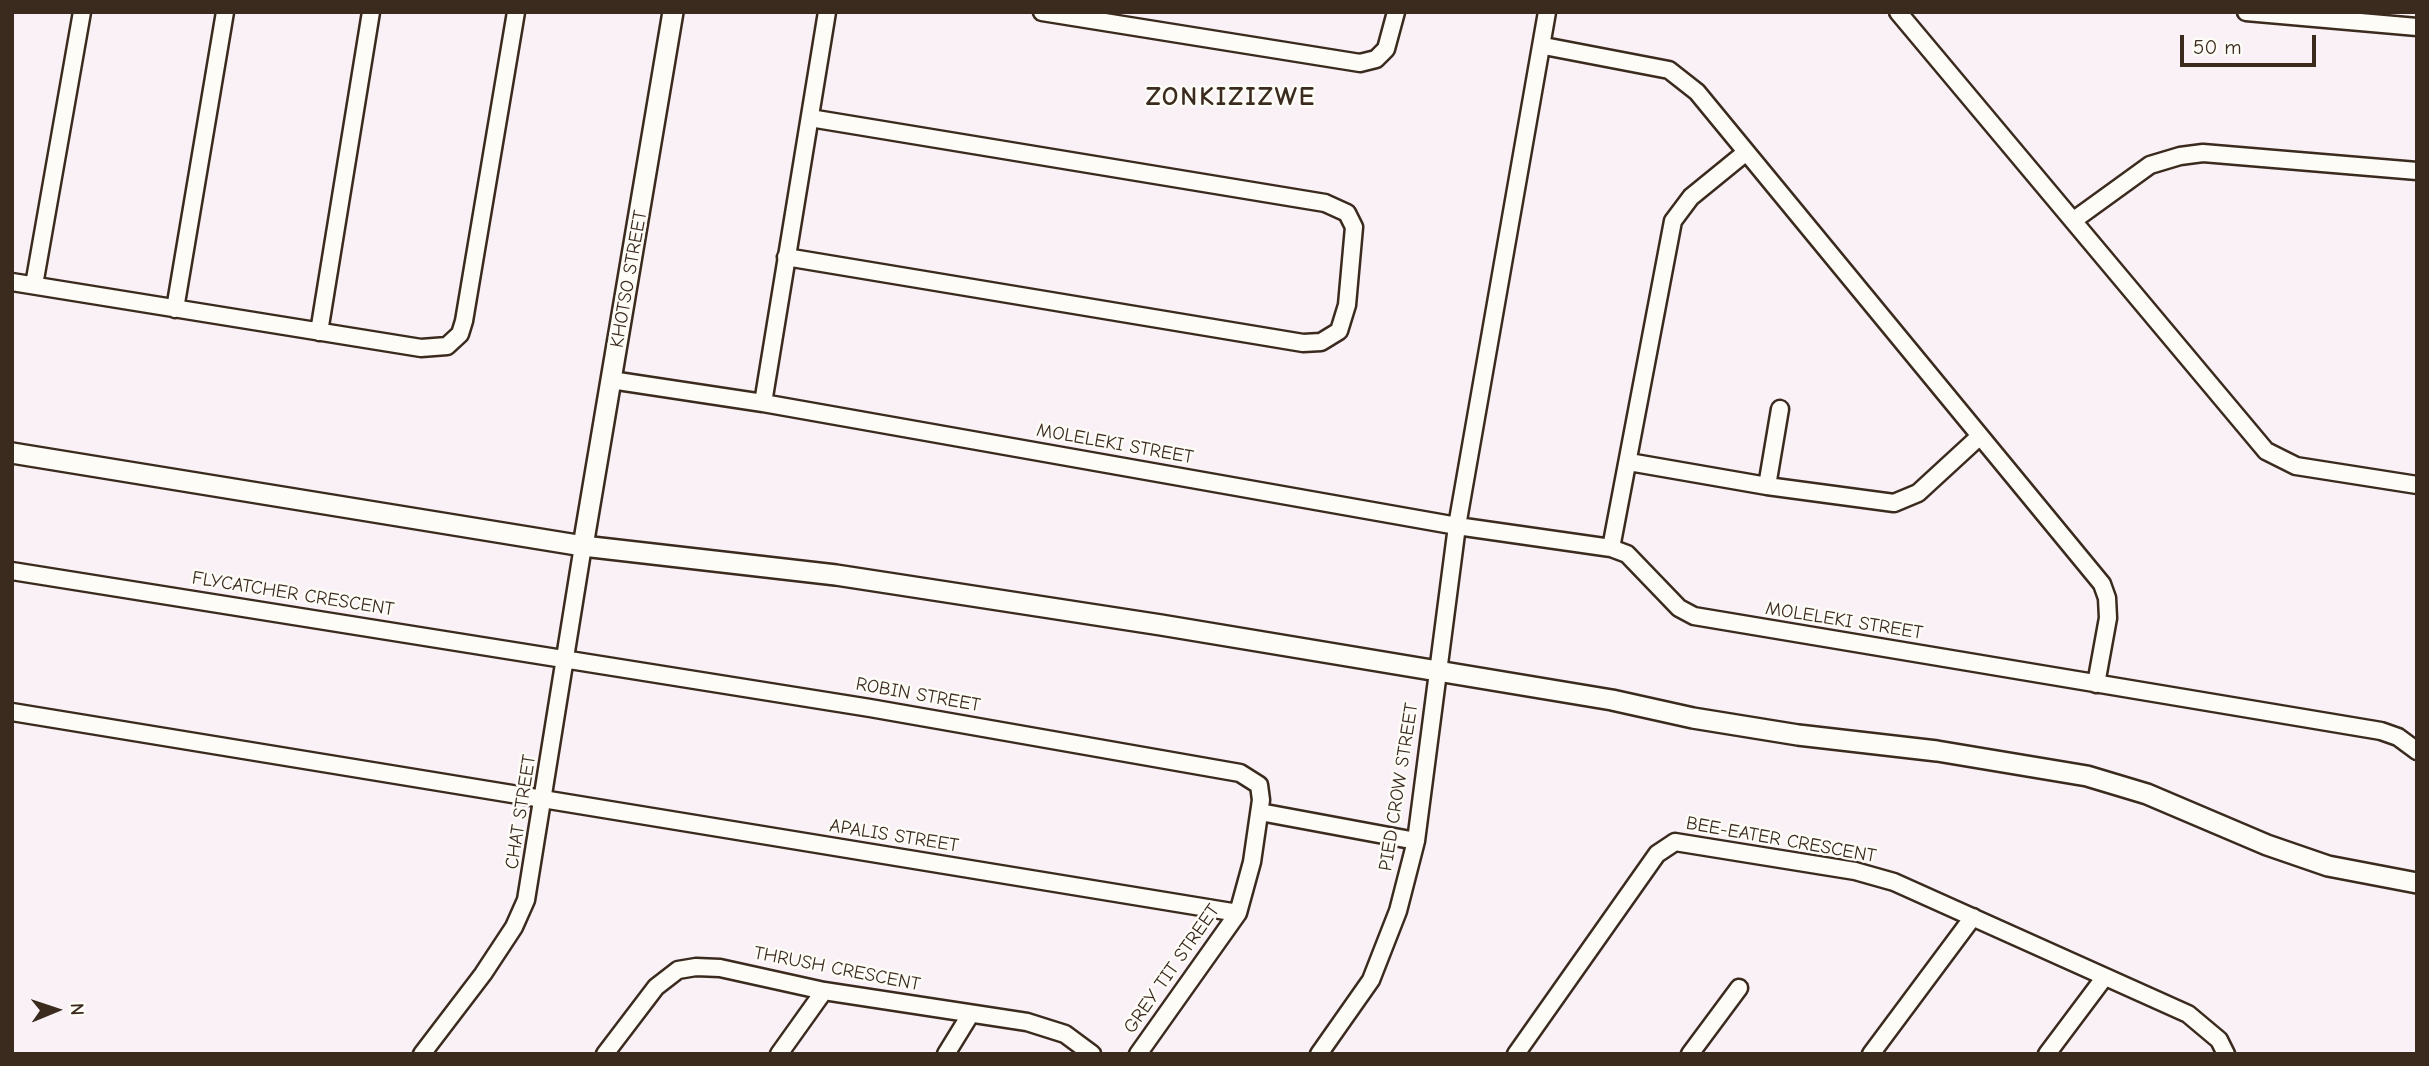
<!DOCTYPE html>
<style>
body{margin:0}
#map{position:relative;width:2429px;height:1066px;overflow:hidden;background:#faf1f6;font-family:"Comic Neue",sans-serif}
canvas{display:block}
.frame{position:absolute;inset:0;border:14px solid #3b2a1e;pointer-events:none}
.north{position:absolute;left:21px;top:975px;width:70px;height:70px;-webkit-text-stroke:5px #fdfcf7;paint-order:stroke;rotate:88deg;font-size:19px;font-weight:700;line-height:28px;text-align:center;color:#3b2a1e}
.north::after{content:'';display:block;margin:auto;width:24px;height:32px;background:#3b2a1e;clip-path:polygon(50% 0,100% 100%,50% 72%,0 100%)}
.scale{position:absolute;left:2180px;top:35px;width:136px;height:32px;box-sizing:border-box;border:4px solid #3b2a1e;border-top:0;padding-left:9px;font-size:21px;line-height:24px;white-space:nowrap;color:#3b2a1e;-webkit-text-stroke:5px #fdfcf7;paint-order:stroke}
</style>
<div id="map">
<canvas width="2429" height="1066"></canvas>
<div class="frame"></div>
<div class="north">N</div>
<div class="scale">50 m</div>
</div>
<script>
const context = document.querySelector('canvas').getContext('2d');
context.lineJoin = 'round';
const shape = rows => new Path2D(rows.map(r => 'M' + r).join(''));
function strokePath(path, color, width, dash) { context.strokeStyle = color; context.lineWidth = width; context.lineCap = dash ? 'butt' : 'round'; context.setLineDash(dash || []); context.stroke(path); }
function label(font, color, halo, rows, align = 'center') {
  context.font = font + ' "Comic Neue",sans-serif'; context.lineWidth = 5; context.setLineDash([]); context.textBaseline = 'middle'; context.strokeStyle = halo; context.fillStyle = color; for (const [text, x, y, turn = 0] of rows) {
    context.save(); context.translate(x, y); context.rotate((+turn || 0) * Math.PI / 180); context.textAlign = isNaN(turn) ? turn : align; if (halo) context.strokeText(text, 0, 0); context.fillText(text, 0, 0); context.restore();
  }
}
const minor = shape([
 [1042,12,1360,63,1376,59,1386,49,1396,12],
 [1898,12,2266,451,2296,466,2417,485],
 [2246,12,2417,27],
 [1544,46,1669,70,1697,92,2102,584,2107,598,2108,618,2096,684],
 [2074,220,2150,165,2180,156,2203,153,2417,171],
 [786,257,1303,343,1321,342,1339,331,1347,305,1354,227,1347,213,1325,203,810,118],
 [12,282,421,348,447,346,460,334,464,321,516,12],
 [34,285,82,12],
 [175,309,225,12],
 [319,332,371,12],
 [611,380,763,403,1457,526,1611,548,1627,554,1679,608,1694,616,2381,731,2398,737,2417,751],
 [763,403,827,12],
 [1629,462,1767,486,1894,503,1918,493,1980,436],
 [1767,486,1780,409],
 [1611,548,1673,221,1691,197,1745,153],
 [12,571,870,708,1240,773,1259,785,1261,800,1252,862,1238,913,1138,1054],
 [12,712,1238,913],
 [1260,812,1416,841],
 [422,1054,483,974,514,927,526,900,583,546],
 [605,1054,656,987,678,970,696,967,720,968,824,991,1027,1022,1065,1034,1092,1054],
 [779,1054,824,991],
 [946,1054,970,1015],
 [1319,1054,1371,980,1398,911,1416,841,1457,526,1547,12],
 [1516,1054,1657,854,1675,842,1855,871,1894,882,2188,1014,2219,1040,2226,1054],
 [1690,1054,1739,988],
 [1871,1054,1973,917],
 [2047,1054,2104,978]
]);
const tertiary = shape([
 [12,453,583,546,836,575,1161,625,1612,700,1693,718,1798,735,1937,751,2087,776,2147,794,2267,845,2328,866,2417,883],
 [583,546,673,12]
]);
strokePath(minor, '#3b2a1e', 21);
strokePath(tertiary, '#3b2a1e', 24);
strokePath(minor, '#fdfcf7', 16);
strokePath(tertiary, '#fdfcf7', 19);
label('19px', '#3b2a1e', '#fdfcf7', [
 ["KHOTSO STREET",629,279,-80],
 ["MOLELEKI STREET",1115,444,10],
 ["FLYCATCHER CRESCENT",293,594,9],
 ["MOLELEKI STREET",1844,621,9],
 ["ROBIN STREET",918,695,10],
 ["PIED CROW STREET",1399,787,-81],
 ["CHAT STREET",521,812,-81],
 ["APALIS STREET",894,836,9],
 ["BEE-EATER CRESCENT",1781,840,10],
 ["THRUSH CRESCENT",837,969,11],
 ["GREY TIT STREET",1172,969,-55]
]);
context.letterSpacing = '2px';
label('bold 26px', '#3b2a1e', '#fdfcf7', [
 ["ZONKIZIZWE",1231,98]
]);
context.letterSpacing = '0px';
</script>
